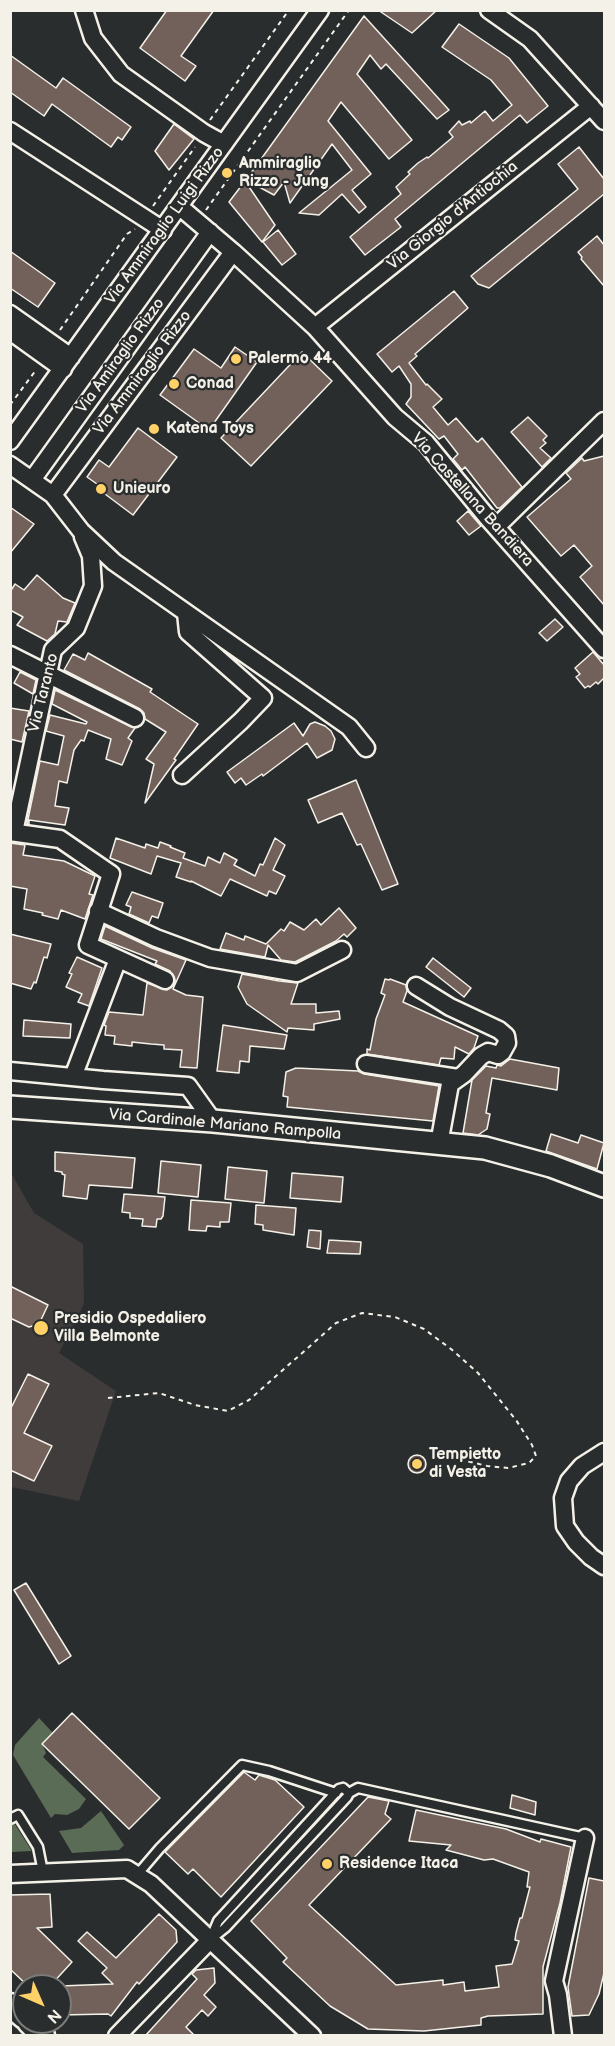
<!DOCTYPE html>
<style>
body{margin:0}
#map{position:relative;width:615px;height:2046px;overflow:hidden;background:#2a2d2e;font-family:"Balsamiq Sans",sans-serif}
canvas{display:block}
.frame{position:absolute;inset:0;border:12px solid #f4f1e8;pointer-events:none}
.north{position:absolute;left:12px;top:1974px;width:60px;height:60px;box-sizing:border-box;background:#2a2d2e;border:2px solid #7b7b78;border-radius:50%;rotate:135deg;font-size:16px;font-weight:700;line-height:24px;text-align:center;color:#f4f1e8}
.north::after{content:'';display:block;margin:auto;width:21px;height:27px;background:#ffd166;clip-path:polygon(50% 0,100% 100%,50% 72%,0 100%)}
</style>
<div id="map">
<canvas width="615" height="2046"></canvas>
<div class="frame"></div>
<div class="north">N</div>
</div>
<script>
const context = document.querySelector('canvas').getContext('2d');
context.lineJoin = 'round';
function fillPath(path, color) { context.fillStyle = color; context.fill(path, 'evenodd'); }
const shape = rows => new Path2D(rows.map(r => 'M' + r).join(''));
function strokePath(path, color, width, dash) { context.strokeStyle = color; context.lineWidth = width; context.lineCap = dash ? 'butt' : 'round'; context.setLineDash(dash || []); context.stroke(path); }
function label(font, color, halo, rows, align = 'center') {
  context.font = font + ' "Balsamiq Sans",sans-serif'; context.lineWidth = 4.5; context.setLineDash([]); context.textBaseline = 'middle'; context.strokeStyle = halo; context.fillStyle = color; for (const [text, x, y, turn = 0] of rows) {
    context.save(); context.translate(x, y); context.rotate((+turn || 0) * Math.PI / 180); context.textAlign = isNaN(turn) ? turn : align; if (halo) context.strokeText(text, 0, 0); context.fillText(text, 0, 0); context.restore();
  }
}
fillPath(shape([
 [10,1171,34,1213,83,1244,84,1304,59,1353,116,1391,79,1501,11,1487]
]), '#403c3b');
fillPath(shape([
 [39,1718,53,1733,42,1744,46,1753,43,1757,86,1799,79,1809,67,1815,55,1814,51,1818,13,1755,15,1745],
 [101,1811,124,1845,119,1850,72,1853,59,1831,81,1828],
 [14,1823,32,1851,11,1852,11,1825]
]), '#5a6c56');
const building = shape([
 [167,10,214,10,181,56,196,66,185,81,140,48,167,10],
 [378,10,437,10,412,33,378,10],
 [364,16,449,110,437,119,386,64,381,69,370,55,357,74,412,140,389,159,341,102,328,121,371,174,352,190,366,207,359,213,342,194,319,215,299,213,352,170,332,144,290,203,284,182,274,195,246,180,364,16],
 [459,24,509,58,548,106,527,123,520,115,395,219,401,227,365,255,350,237,401,194,396,187,410,174,408,172,418,163,427,157,428,158,453,137,449,132,459,121,462,125,470,121,471,123,485,111,493,121,512,105,491,80,442,47,459,24],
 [10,55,56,88,63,78,131,127,122,140,118,137,111,147,52,104,44,116,10,92,10,55],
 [174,124,194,139,169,170,155,151,174,124],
 [579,147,604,179,604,194,489,288,478,284,471,276,578,189,558,164,579,147],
 [245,181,275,225,262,242,229,202,245,181],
 [278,230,296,254,282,265,263,242,278,230],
 [597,236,604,245,604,286,581,259,582,257,578,252,597,236],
 [10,251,55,283,38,307,10,288,10,251],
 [454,291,468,308,415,354,417,356,409,363,426,385,427,384,442,399,433,407,448,425,456,418,476,441,478,442,482,438,522,487,500,508,497,508,465,467,462,470,453,459,458,454,444,436,439,439,406,404,411,397,411,384,399,366,392,372,377,354,454,291],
 [235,347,257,362,209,430,160,395,194,349,221,368,235,347],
 [302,352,332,381,251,466,221,438,302,352],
 [528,417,547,436,543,440,546,443,540,448,551,458,542,467,511,432,528,417],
 [138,428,177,457,133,515,97,488,97,484,87,477,99,460,109,467,138,428],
 [604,456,604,605,580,577,592,566,574,545,561,556,527,517,571,479,566,473,582,458,584,461,604,456],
 [10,507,34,524,10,553,10,507],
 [468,511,481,526,469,535,457,521,468,511],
 [37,575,63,598,75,603,67,622,58,621,55,634,47,641,17,625,23,617,10,610,10,592,15,584,24,590,37,575],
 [555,619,563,627,547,641,539,633,555,619],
 [593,652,604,665,604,678,598,684,596,682,590,687,588,686,585,688,576,677,580,674,575,668,593,652],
 [88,653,152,689,150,692,198,724,174,759,176,760,145,803,154,764,146,759,166,732,145,719,144,713,140,709,64,670,73,654,85,660,88,653],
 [20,672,36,680,33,694,14,683,20,672],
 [55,690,135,728,128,738,132,741,122,765,106,759,111,739,88,730,84,741,81,740,74,750,67,783,59,781,55,806,69,808,65,825,29,820,29,824,27,824,40,761,58,765,64,736,46,731,50,715,86,724,87,722,52,704,55,690],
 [10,708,29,711,22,742,10,739,10,708],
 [315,722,325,726,331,731,335,739,332,750,317,758,307,743,263,776,262,774,246,785,241,778,235,783,227,772,294,723,303,736,310,724,315,722],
 [356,780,398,884,382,890,361,844,357,845,342,813,318,823,308,800,356,780],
 [116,838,145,848,146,844,158,848,160,842,171,846,170,847,185,853,183,858,205,866,208,857,220,863,224,853,237,860,234,865,255,876,260,864,263,865,275,838,285,845,273,870,285,876,276,894,269,891,267,896,230,879,221,896,191,881,191,882,176,877,181,863,157,856,151,874,110,858,116,838],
 [10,843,25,845,23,855,64,861,95,876,89,894,93,895,85,919,61,910,58,919,42,915,43,913,24,909,27,889,10,886,10,843],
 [132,892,163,903,158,918,152,916,149,923,129,914,131,907,126,905,132,892],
 [339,908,356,928,347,937,344,934,336,941,295,962,281,960,268,945,265,957,220,949,226,933,244,940,245,936,266,944,281,929,284,931,290,922,304,930,316,919,321,925,339,908],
 [105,926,152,948,186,960,173,989,186,995,203,997,197,1068,180,1067,182,1050,164,1049,164,1045,151,1044,132,1042,132,1046,114,1044,115,1036,105,1035,106,1026,104,1025,109,1012,143,1015,147,983,167,990,174,985,175,980,170,971,155,964,157,961,101,939,105,926],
 [10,934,51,944,47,958,44,957,36,983,34,982,31,989,10,983,10,934],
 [77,957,102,968,89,1006,78,1002,82,994,66,987,72,974,69,973,77,957],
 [433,958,471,988,464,997,426,967,433,958],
 [242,974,279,981,298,983,291,1004,316,1004,316,1013,339,1011,340,1019,314,1024,314,1030,288,1028,287,1032,247,1004,238,987,242,974],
 [385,979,389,980,390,979,406,985,407,991,403,1002,478,1036,474,1048,469,1054,455,1047,454,1059,441,1058,439,1065,367,1054,367,1049,370,1050,376,1019,385,995,381,993,385,979],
 [24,1020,71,1024,70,1038,23,1036,24,1020],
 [223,1025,287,1035,284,1049,250,1046,249,1062,240,1061,239,1073,217,1071,223,1025],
 [510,1059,559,1068,557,1090,492,1078,486,1113,490,1114,487,1129,478,1135,463,1133,472,1080,486,1066,496,1068,497,1065,501,1066,510,1059],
 [296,1068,358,1071,364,1074,439,1086,433,1121,287,1107,288,1097,283,1096,286,1072,296,1068],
 [551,1134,578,1143,581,1135,604,1143,597,1169,546,1151,551,1134],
 [55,1152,135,1158,132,1188,89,1185,87,1199,63,1196,65,1175,62,1174,62,1172,55,1171,55,1152],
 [161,1161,201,1165,198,1197,158,1193,161,1161],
 [228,1167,267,1171,264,1203,225,1199,228,1167],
 [292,1173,343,1177,341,1202,290,1198,292,1173],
 [124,1194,165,1197,163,1216,161,1219,157,1219,156,1227,142,1226,143,1219,130,1218,130,1213,122,1212,124,1194],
 [191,1200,231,1203,229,1222,220,1222,220,1227,207,1226,206,1231,189,1230,191,1200],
 [256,1205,296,1208,294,1235,263,1230,263,1225,255,1224,256,1205],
 [309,1230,321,1231,320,1249,307,1247,309,1230],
 [329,1240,361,1242,360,1254,327,1253,329,1240],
 [10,1286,48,1305,39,1324,29,1327,10,1318,10,1286],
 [28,1374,49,1384,24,1433,52,1446,34,1481,10,1470,10,1410,28,1374],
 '408 1464a9 9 0 1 1 18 0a9 9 0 1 1-18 0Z',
 [26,1583,71,1656,59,1664,14,1590,26,1583],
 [72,1713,160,1798,129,1829,42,1744,72,1713],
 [244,1772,255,1780,259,1775,275,1780,304,1807,221,1897,193,1869,188,1874,165,1852,244,1772],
 [512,1795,536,1802,535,1815,510,1808,512,1795],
 [368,1797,389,1801,385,1814,391,1819,309,1905,396,1985,443,1980,443,1985,464,1982,465,1991,499,1987,496,1966,512,1964,519,1941,515,1940,516,1933,520,1918,522,1918,530,1887,527,1887,529,1872,493,1859,484,1860,446,1850,451,1845,409,1841,416,1810,506,1829,540,1842,541,1839,571,1847,560,1903,543,1967,543,2014,488,2016,481,2018,481,2025,424,2031,368,2029,330,2006,283,1962,287,1958,251,1921,368,1797],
 [589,1878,604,1881,604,1973,599,1994,589,2015,572,2016,568,1987,589,1878],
 [50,1894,52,1927,37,1928,72,1962,50,1986,28,1986,10,1969,10,1895,50,1894],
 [159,1914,176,1930,177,1942,139,1984,137,1982,111,2016,108,2014,60,2015,60,1986,113,1984,102,1973,107,1968,78,1941,87,1932,116,1958,159,1914],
 [214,1968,215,1983,204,1995,216,2007,208,2016,202,2010,186,2027,195,2036,145,2036,197,1979,192,1974,196,1970,214,1968]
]);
fillPath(building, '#72605a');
strokePath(building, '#f4f1e8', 1.5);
const service = shape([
 [343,1788,349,1793,347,1797,225,1928,210,1940,218,1921,339,1789,343,1788],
 [349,1793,358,1788,585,1838],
 [10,1819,18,1815,38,1847,43,1872],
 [137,1875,160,1848,242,1765,269,1771,336,1793]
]);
const minor = shape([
 [84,10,93,38,121,74,204,133,224,144],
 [489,10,530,39,604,121],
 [10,131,163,230],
 [180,207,233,252,315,327,395,417,426,443,487,517,604,649],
 [10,314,71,357],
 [315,327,591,106],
 [10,331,63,369],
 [10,441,320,10],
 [10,465,53,495,81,531,114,562,349,727,366,748],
 [32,480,210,232],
 [53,495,233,252],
 [496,527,604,421],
 [10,655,135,718],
 [182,775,241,721,263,698,188,632,186,613],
 [10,832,60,839,111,874,88,945,165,980],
 [14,832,53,650,76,628,93,586,91,556,83,537],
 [98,911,156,938,210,958,297,973,342,950],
 [416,986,450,1007,499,1030,506,1036,507,1043,502,1052,498,1055,488,1052,481,1056,464,1074,450,1084,439,1144],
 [366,1064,458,1078],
 [10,1071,103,1080,188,1086,213,1121],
 [73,1077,118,959],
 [604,1452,582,1466,569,1481,563,1498,565,1526,576,1542,591,1557,604,1566],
 [10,1874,127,1869,151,1884,312,2036],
 [117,2036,210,1940],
 [563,2036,558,1995,554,1981,585,1838]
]);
const tertiary = shape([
 [10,1107,213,1121,485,1148,551,1166,604,1186]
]);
const secondary = shape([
 [10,2005,24,2017],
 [29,2022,43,2036]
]);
strokePath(service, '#f4f1e8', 13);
strokePath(minor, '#f4f1e8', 21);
strokePath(tertiary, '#f4f1e8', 26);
strokePath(secondary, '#f4f1e8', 27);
strokePath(shape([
 [210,120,289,10],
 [153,206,195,147],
 [206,210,349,10],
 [60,330,127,234,135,229],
 [10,405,36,370],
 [108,1398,159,1393,195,1405,228,1411,249,1400,336,1323,362,1313,395,1317,424,1329,451,1349,478,1373,516,1420,532,1445,536,1456,529,1463,508,1468,487,1466,430,1452]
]), '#f4f1e8', 2, [4.5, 4.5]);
strokePath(service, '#2a2d2e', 8);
strokePath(minor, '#2a2d2e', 16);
strokePath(tertiary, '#2a2d2e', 21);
strokePath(secondary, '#2a2d2e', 22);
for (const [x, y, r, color] of [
 [227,173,6,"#ffd166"],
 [236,359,6,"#ffd166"],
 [174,384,6,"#ffd166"],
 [154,429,6,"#ffd166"],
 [101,489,6,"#ffd166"],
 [41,1328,8,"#ffd166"],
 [417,1464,6,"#ffd166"],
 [327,1864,6,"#ffd166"]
]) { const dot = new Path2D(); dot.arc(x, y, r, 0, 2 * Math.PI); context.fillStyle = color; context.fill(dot); strokePath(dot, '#2a2d2e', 2); }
label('bold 16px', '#f4f1e8', '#2a2d2e', [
 ["Ammiraglio",239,164],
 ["Rizzo - Jung",239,182],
 ["Palermo 44",248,359],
 ["Conad",186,384],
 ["Katena Toys",166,429],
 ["Unieuro",113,489],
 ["Presidio Ospedaliero",54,1319],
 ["Villa Belmonte",54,1337],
 ["Tempietto",429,1455],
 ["di Vesta",429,1473],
 ["Residence Itaca",339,1864]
], 'left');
label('16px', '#f4f1e8', '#2a2d2e', [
 ["Via Giorgio d'Antiochia",453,216,-39],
 ["Via Ammiraglio Luigi Rizzo",165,226,-54],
 ["Via Amiraglio Rizzo",121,356,-54],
 ["Via Ammiraglio Rizzo",143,373,-53],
 ["Via Castellana Bandiera",472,500,48],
 ["Via Taranto",44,693,-76],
 ["Via Cardinale Mariano Rampolla",225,1125,5]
]);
</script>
